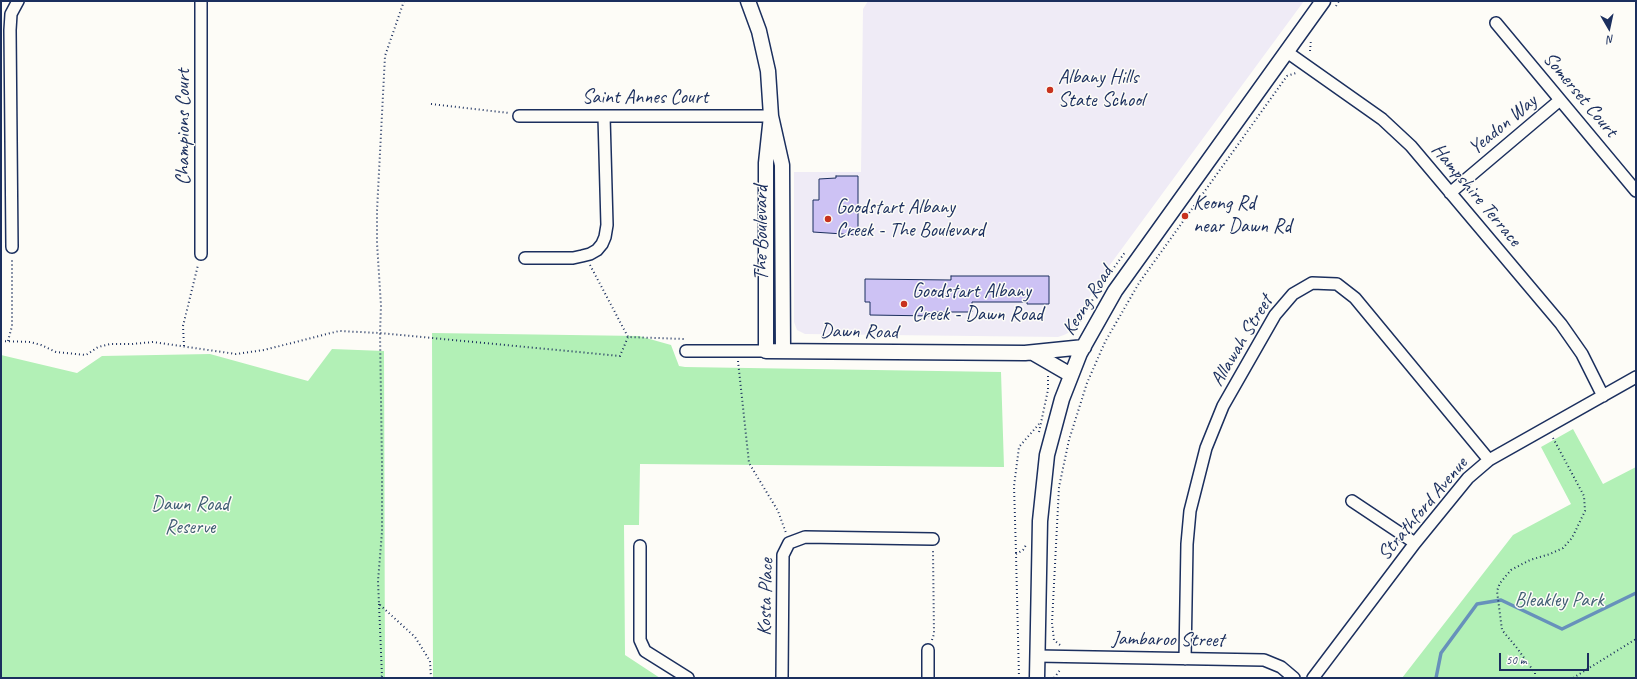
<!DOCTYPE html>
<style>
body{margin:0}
#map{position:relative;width:1637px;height:679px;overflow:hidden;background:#fdfcf7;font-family:Caveat,sans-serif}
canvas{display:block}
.frame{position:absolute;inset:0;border:2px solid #1b2f5e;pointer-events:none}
.north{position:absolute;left:1589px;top:8px;width:40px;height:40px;-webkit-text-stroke:3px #fdfcf7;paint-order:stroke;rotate:171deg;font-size:11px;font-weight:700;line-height:16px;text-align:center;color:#1b2f5e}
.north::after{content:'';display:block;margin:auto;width:14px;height:18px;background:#1b2f5e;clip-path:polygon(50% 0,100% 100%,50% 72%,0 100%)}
.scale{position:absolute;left:1499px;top:653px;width:90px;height:18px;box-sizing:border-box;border:2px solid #1b2f5e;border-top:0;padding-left:5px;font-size:12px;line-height:14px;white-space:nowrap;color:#1b2f5e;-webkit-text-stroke:3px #fdfcf7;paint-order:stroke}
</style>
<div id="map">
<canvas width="1637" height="679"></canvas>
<div class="frame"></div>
<div class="north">N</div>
<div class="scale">50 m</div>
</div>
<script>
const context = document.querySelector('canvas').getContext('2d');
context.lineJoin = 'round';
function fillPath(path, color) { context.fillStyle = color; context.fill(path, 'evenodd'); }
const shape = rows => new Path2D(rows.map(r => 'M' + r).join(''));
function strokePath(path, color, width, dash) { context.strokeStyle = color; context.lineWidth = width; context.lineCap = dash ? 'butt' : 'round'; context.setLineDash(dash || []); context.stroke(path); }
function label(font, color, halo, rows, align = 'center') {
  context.font = font + ' Caveat,sans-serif'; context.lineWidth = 3; context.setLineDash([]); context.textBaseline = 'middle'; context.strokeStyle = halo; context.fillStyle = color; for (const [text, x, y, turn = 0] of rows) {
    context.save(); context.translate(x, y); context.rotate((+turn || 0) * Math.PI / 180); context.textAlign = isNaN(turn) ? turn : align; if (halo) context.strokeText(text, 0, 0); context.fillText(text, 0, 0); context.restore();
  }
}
fillPath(shape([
 [868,1,1304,1,1101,277,1070,332,1064,335,1058,337,805,334,797,330,794,322,794,172,861,172,863,9]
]), '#efebf6');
fillPath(shape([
 [432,333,639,336,671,345,679,366,685,367,1001,372,1004,467,640,464,639,525,624,525,625,655,660,678,433,678],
 [332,349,384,351,385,678,1,678,1,355,77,373,102,356,210,354,308,381],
 [1573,429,1603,484,1636,467,1636,678,1402,678,1513,535,1571,504,1541,447]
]), '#b2f0b6');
strokePath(shape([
 [1436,678,1441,653,1477,604,1501,600,1562,629,1636,593]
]), '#6791bb', 3.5);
const building = shape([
 [836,176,858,176,858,235,813,232,813,200,819,200,819,179,836,178,836,176],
 [951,276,1049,276,1049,304,1027,304,1027,302,972,302,972,312,933,312,933,316,870,315,870,302,865,302,865,279,951,280,951,276]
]);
fillPath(building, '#cdc2f4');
strokePath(building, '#1b2f5e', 1);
const minor = shape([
 [201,1,201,254],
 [1496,23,1636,191],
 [1287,52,1382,119,1411,146,1561,324,1582,354,1603,396],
 [519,116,771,116],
 [1450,193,1560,100],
 [12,247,10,30,11,14,18,1],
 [525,258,573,258,582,256,590,254,597,250,602,244,605,237,607,225,604,116],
 [686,351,766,351],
 [1352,501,1415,543],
 [640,546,640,640,645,651,688,678],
 [1037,656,1264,660,1281,667,1294,678],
 [1185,659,1187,544,1190,511,1206,448,1223,406,1275,315,1293,294,1312,283,1337,284,1355,298,1489,460],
 [782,678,783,555,789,543,805,537,933,539],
 [928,678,928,650],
 [1313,678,1415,543,1468,478,1489,460,1636,377]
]);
const tertiary = shape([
 [748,1,759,31,768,71,771,116,782,165,783,351],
 [771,116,766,163,766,351,1025,353,1084,347],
 [1033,353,1071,375],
 [1037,678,1040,521,1047,455,1062,399,1080,353,1115,291,1323,1]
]);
strokePath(minor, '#1b2f5e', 14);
strokePath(tertiary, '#1b2f5e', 17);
strokePath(shape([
 [404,1,385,56,377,211,377,243,381,306,380,333,382,465,382,532,378,581,379,604,415,637,430,661,431,678],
 [1336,6,1339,1],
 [1310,51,1311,40],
 [431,104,509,113],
 [590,265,628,337,685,339],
 [1072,335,1100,287,1126,251],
 [1,341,30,342,41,345,56,352,86,355,98,347,110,344,132,344,153,342,236,354,264,350,339,331,380,333,620,356,628,337],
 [8,341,12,326,12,258],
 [184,346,183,326,198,265],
 [738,361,749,463,778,511,786,533],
 [1039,432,1048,390,1048,375],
 [1016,553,1014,486,1019,447,1039,424],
 [379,604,382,676,380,678],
 [932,640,934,634,933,551],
 [1060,645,1054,640,1052,623,1059,487,1069,440,1087,383,1105,342,1139,283,1287,76,1296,73],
 [1019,678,1016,554,1023,550,1026,545],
 [1054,678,1060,670],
 [1535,678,1535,673,1517,648,1502,630,1497,591,1500,583,1511,570,1530,560,1550,554,1563,548,1572,538,1585,511,1584,496,1553,438],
 [1573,678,1636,639]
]), '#1b2f5e', 2, [1, 3]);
strokePath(minor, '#fdfcf7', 11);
strokePath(tertiary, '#fdfcf7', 14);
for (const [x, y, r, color] of [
 [1050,90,4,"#c8321e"],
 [1185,216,4,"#c8321e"],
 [828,219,4,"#c8321e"],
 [904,304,4,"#c8321e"]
]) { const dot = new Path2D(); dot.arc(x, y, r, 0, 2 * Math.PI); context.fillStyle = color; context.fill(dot); strokePath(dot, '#fdfcf7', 1.5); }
label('20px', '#1b2f5e', '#fdfcf7', [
 ["Albany Hills",1058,78],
 ["State School",1058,101],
 ["Keong Rd",1193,204],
 ["near Dawn Rd",1193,227],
 ["Goodstart Albany",836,208],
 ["Creek - The Boulevard",836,231],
 ["Goodstart Albany",912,292],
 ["Creek - Dawn Road",912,315]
], 'left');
label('20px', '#1b2f5e', '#fdfcf7', [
 ["Somerset Court",1580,95,50],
 ["Saint Annes Court",645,98],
 ["Yeadon Way",1503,125,-40],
 ["Champions Court",184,127,-90],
 ["Hampshire Terrace",1476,195,50],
 ["The Boulevard",762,233,-90],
 ["Keong Road",1088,301,-58],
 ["Dawn Road",859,332,1],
 ["Allawah Street",1242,341,-59],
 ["Strathford Avenue",1423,509,-50],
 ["Kosta Place",766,597,-88],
 ["Jambaroo Street",1168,640,1]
]);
label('20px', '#415f74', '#fdfcf7', [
 ["Dawn Road",190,505],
 ["Reserve",190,528],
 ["Bleakley Park",1559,601]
]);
</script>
